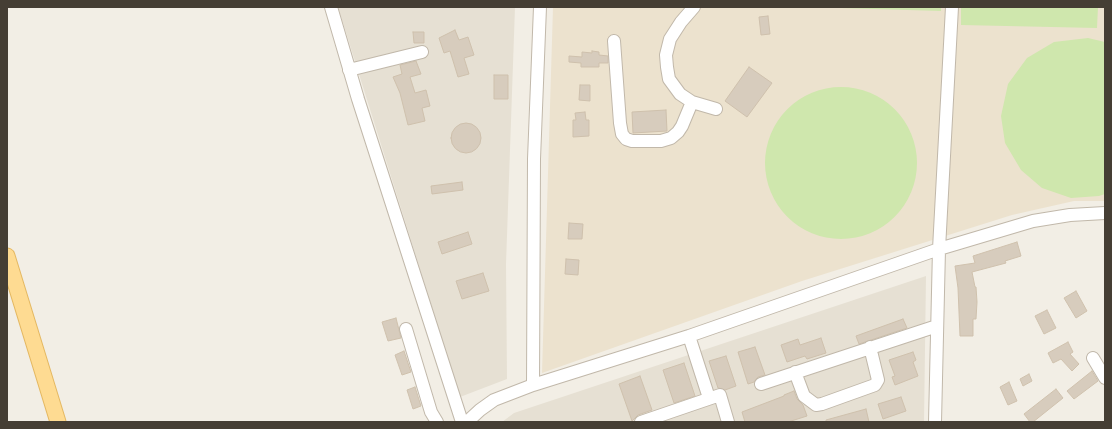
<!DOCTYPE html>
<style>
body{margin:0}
#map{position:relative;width:1112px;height:429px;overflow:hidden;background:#f2eee5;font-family:Inter,sans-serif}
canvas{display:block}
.frame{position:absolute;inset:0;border:8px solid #453e34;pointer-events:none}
</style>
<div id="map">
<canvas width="1112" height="429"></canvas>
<div class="frame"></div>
</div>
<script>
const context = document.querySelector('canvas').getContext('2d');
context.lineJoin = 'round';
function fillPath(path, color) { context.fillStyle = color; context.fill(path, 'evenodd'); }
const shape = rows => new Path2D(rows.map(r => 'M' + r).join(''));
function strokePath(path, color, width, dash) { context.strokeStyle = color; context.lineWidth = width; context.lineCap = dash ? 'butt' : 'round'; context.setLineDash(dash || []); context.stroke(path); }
fillPath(shape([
 [338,7,515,7,506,264,507,379,460,397],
 [926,276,924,422,502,422,514,413]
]), '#e6e0d3');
fillPath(shape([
 [553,7,1105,7,1105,201,1074,201,1012,215,802,281,542,373]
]), '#ece2ce');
fillPath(shape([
 [805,7,941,7,941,11],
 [961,7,1098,7,1097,28,961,25],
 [1088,38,1105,42,1105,194,1099,196,1071,198,1042,188,1021,170,1005,143,1001,116,1008,84,1027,58,1054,42],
 '765 163a76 76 0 1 1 152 0a76 76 0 1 1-152 0Z'
]), '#cfe7ad');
const building = shape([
 [768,16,770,34,761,35,759,17,768,16],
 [455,30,459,40,468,37,474,55,464,58,469,74,458,77,450,51,444,53,439,38,455,30],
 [413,32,424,32,424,43,414,43,413,32],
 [592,51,599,52,599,55,608,56,608,63,599,63,599,67,581,67,581,63,569,62,569,56,582,57,582,52,592,53,592,51],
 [416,61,421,74,410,77,415,93,426,90,430,106,422,108,425,121,408,125,400,93,393,77,402,74,400,65,416,61],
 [749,67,772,83,747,117,725,101,749,67],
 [494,75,508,75,508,99,494,99,494,75],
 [580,85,590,85,590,101,579,100,580,85],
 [666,110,667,131,633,133,632,112,666,110],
 [585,112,586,120,589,120,589,136,573,137,573,120,576,120,575,113,585,112],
 '451 138a15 15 0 1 1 30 0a15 15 0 1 1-30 0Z',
 [462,182,463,190,432,194,431,186,462,182],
 [569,223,583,224,582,239,568,239,569,223],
 [468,232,472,244,442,254,438,242,468,232],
 [1017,242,1021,256,1005,261,1006,263,972,272,975,287,976,287,977,302,976,319,973,319,973,336,960,336,958,288,955,266,975,263,973,256,1017,242],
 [566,259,579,260,578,275,565,274,566,259],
 [483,273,489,291,462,299,456,281,483,273],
 [1076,291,1087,311,1076,318,1064,298,1076,291],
 [1047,310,1056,328,1044,334,1035,316,1047,310],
 [396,318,401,338,388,341,382,322,396,318],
 [903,319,907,328,859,344,856,336,903,319],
 [821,338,826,353,807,359,805,356,787,362,781,345,798,339,800,345,821,338],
 [1068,342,1073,352,1070,354,1079,364,1072,371,1061,359,1053,363,1048,353,1068,342],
 [755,347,765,375,758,377,754,382,748,384,738,352,755,347],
 [404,351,411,372,402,375,395,355,404,351],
 [913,352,916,360,913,362,918,376,895,385,892,377,895,376,889,360,913,352],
 [726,356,736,386,725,390,718,388,709,361,726,356],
 [684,363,695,396,674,403,663,370,684,363],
 [1092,371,1098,381,1074,399,1067,391,1092,371],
 [1029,374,1032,381,1023,386,1020,379,1029,374],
 [640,376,652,410,638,415,632,421,619,384,640,376],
 [1009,382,1017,401,1008,405,1000,387,1009,382],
 [415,387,421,406,413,409,407,390,415,387],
 [1056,389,1063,398,1033,422,1030,422,1024,414,1056,389],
 [794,391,797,399,803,405,807,416,788,422,745,422,742,412,784,396,784,395,794,391],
 [901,397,906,411,883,419,878,404,901,397],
 [866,409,869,422,826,422,826,420,866,409]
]);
fillPath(building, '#d7ccbd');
strokePath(building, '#cfc1ad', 1);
const minor = shape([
 [331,7,358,99,462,422],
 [694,7,681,22,670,39,666,55,667,67,669,79,680,94,692,102,716,109],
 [614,41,620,123,622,134,626,139,632,141,661,141,671,138,678,132,682,126,692,102],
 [349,70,422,52],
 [406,329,431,412,437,422],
 [689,336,709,398],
 [1093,358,1105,378],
 [795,372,804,396,816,405,822,404,875,385,878,380,870,347],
 [761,384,937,326],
 [533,385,534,159,540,7],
 [467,422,480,410,494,400,533,385,689,336,939,249,1033,221,1070,215,1105,213],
 [641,422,720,395,728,422],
 [935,422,939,249,952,7]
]);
const major = shape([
 [7,256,58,422]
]);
strokePath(minor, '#c1b8aa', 14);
strokePath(major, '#e4b862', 17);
strokePath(minor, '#fff', 12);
strokePath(major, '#fedb92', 15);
</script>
